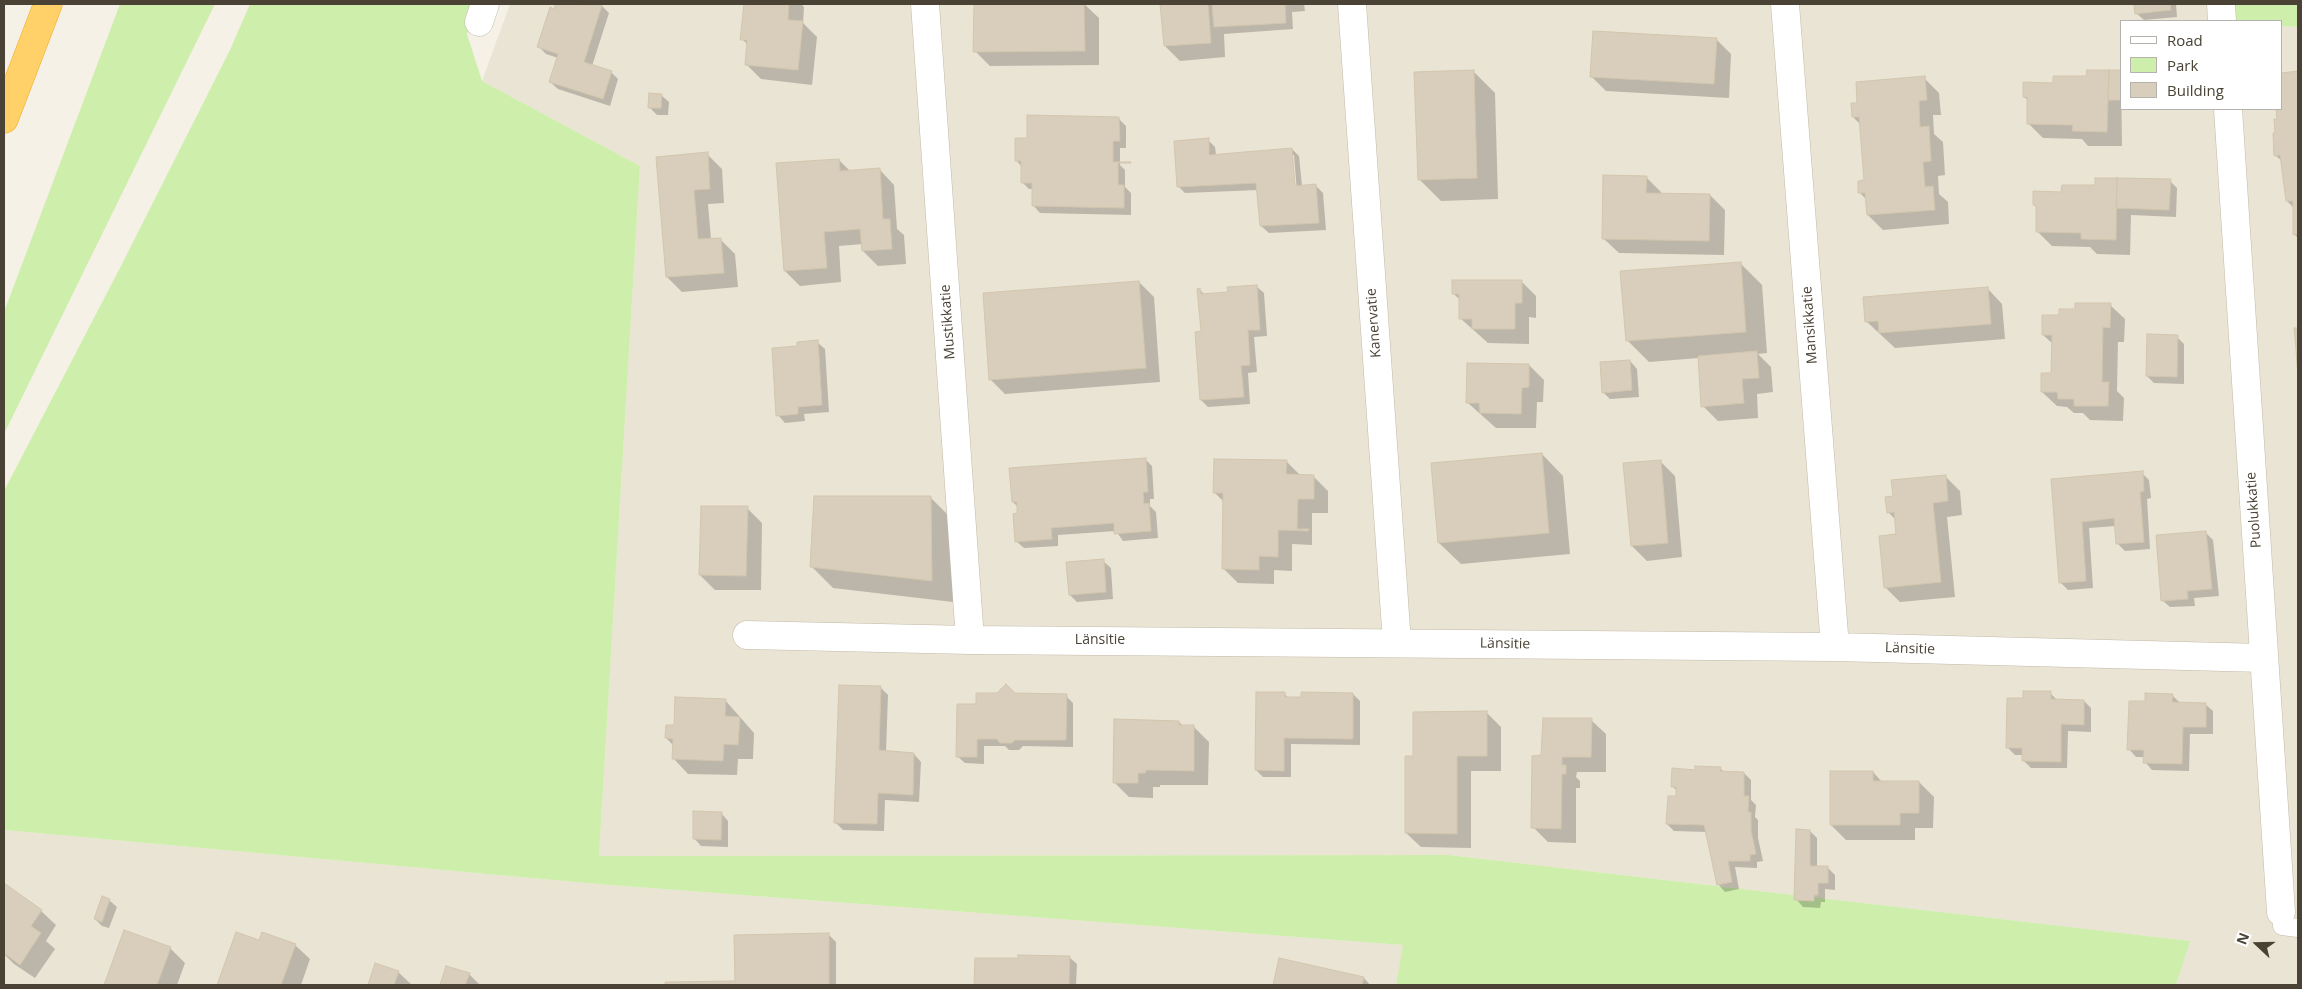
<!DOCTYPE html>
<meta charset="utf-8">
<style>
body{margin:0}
#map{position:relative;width:2302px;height:989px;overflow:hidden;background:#f5f1e7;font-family:"Open Sans",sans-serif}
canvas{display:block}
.frame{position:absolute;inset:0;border:5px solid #494235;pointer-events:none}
.legend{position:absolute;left:2120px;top:20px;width:162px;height:90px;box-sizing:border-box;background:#fff;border:1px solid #b6b3ae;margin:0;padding:6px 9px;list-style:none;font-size:15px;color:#494235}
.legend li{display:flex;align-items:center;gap:10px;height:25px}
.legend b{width:25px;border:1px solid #b6b3ae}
.north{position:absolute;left:2232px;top:919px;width:50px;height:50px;-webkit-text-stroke:4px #fff;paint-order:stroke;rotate:291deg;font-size:14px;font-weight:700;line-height:20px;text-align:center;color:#494235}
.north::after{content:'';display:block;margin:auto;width:18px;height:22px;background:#494235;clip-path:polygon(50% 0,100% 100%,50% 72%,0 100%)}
</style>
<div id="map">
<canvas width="2302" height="989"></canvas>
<div class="frame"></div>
<ul class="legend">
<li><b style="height:6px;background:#fff"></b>Road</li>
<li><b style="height:14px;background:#ceeeab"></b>Park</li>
<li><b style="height:14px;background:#d8cebb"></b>Building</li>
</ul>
<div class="north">N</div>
</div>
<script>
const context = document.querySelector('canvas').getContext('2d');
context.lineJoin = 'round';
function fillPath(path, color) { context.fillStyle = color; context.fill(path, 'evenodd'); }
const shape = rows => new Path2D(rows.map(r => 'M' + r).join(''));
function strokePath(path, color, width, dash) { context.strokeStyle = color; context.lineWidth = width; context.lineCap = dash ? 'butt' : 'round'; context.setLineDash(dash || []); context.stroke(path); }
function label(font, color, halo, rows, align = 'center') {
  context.font = font + ' "Open Sans",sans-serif'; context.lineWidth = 4; context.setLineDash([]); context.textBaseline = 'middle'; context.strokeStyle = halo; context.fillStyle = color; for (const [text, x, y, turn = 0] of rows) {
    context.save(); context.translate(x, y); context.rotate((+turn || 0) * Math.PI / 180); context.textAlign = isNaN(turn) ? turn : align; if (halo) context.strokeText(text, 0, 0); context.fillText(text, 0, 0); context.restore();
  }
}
fillPath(shape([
 [510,4,2232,4,2233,21,2121,21,2121,109,2281,109,2281,26,2298,27,2298,985,2176,985,2189,941,1449,855,599,856,640,166,482,81],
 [4,830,597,884,1404,945,1396,985,4,985]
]), '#eae4d4');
fillPath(shape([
 [120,4,215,4,4,434,4,312],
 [250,4,477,4,467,34,482,81,640,166,599,856,1449,855,2190,941,2176,985,1396,985,1403,945,597,884,4,830,4,491,121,266,230,50],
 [2232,4,2298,4,2298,27,2281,26,2281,21,2233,21]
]), '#ceeeab');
fillPath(shape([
 [557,4,595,4,602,6,609,13,592,66,611,72,618,79,610,106,558,89,550,82,558,58,546,54,538,46],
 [745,4,801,4,804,7,803,23,817,37,812,85,761,79,746,64,748,45,742,39],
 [975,4,1084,4,1099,18,1099,65,990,66,975,51],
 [1162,4,1304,4,1305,11,1292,12,1293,29,1224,34,1225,57,1180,61,1165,46],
 [2136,4,2176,4,2177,17,2144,20,2136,13],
 [1716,39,1731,54,1729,98,1606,91,1591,76],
 [1473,71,1495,93,1498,199,1441,201,1419,179],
 [2121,71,2122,146,2088,146,2082,139,2043,138,2028,123,2028,100,2024,97,2054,84],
 [2298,73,2298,238,2294,234,2294,208,2287,201,2282,161,2275,155,2278,109,2281,109,2281,74],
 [1924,78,1939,93,1941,115,1933,115,1934,134,1943,142,1945,175,1938,176,1939,194,1948,202,1949,224,1883,230,1868,215,1867,200,1859,192,1865,182,1860,124,1853,117,1859,104],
 [661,95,669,102,668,115,657,115,649,107],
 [1119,119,1126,126,1126,148,1120,148,1120,165,1125,170,1125,187,1131,193,1131,215,1040,213,1033,205,1033,189,1029,189,1022,182,1022,167,1016,160,1028,140],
 [1208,140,1215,147,1216,155,1292,149,1299,156,1302,186,1315,185,1323,193,1326,230,1269,233,1261,226,1258,190,1185,193,1178,186],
 [1292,155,1294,155,1297,192,1295,192],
 [707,154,722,169,724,203,708,204,711,239,720,239,735,254,738,287,682,292,667,277,657,158],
 [839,160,851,172,880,170,894,185,897,229,904,235,906,264,878,266,863,251,863,244,839,246,841,282,800,286,785,271],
 [1646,177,1661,192,1661,194,1710,195,1725,210,1724,255,1619,253,1604,239],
 [2170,181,2177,188,2176,217,2131,215,2130,255,2097,254,2090,247,2052,246,2037,231,2037,208,2034,205,2063,193,2096,186],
 [1740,263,1762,285,1767,353,1758,354,1771,367,1773,392,1757,394,1758,418,1718,421,1703,406,1699,358,1649,362,1627,340],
 [1521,281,1536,296,1536,318,1529,317,1529,344,1488,343,1460,318,1460,300,1453,293],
 [1139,282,1154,297,1160,382,1005,394,990,379],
 [1256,286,1264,293,1267,336,1254,337,1257,372,1248,373,1250,404,1208,407,1201,400,1202,332,1200,290,1205,295,1229,293],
 [1988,289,2002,304,2005,339,1895,348,1866,321],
 [2110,305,2125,319,2124,342,2118,342,2117,391,2124,398,2123,421,2090,420,2083,413,2074,413,2067,407,2057,406,2042,392,2052,374,2053,344,2043,335,2060,317,2077,310],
 [2177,337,2184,344,2184,384,2154,383,2147,376],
 [817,342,825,349,829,412,804,414,805,421,785,423,778,415],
 [1630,361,1637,369,1639,397,1610,399,1603,392],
 [1529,365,1544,380,1543,402,1537,402,1536,428,1496,428,1468,403],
 [1542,454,1563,476,1570,554,1461,564,1439,543],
 [1145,459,1152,466,1154,499,1150,499,1150,506,1156,512,1158,538,1123,541,1116,531,1058,535,1058,546,1024,548,1016,541,1018,507,1013,502],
 [1286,461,1301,476,1313,476,1328,491,1328,513,1312,513,1312,545,1292,544,1292,571,1274,570,1274,584,1238,583,1223,568,1224,502,1214,492],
 [1660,461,1675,476,1682,557,1647,561,1632,546],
 [2142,473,2149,480,2151,498,2147,499,2150,549,2125,551,2117,543,2116,526,2089,528,2093,588,2068,590,2060,582,2052,480],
 [1945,476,1960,491,1962,515,1947,517,1955,597,1900,602,1885,587,1898,536,1896,520,1888,512,1894,498],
 [930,497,952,519,953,602,833,588,812,567],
 [747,508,762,523,761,590,715,590,700,575],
 [2206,533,2213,540,2219,596,2194,598,2195,606,2170,607,2162,600],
 [1103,561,1111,568,1113,599,1077,602,1070,595],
 [880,687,888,695,886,752,914,754,921,762,919,802,885,800,884,831,843,830,835,822],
 [1284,693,1289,699,1353,694,1360,701,1360,745,1291,744,1291,777,1263,777,1256,770],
 [2050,693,2058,701,2084,701,2091,708,2091,732,2068,731,2067,768,2031,768,2023,760,2024,755,2015,755,2007,747,2024,700],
 [1014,695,1066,696,1073,703,1073,747,1023,746,1019,750,1009,750,1005,746,984,746,984,764,965,763,957,756,977,705],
 [2172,695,2180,703,2205,704,2213,711,2213,734,2190,734,2189,771,2152,770,2145,762,2145,757,2136,757,2129,749,2146,703],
 [725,700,754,733,753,759,738,759,737,775,688,774,674,759,674,746,666,738,675,726],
 [1486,712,1501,727,1501,771,1471,771,1471,848,1421,847,1406,833,1414,757],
 [1591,720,1606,734,1606,772,1577,772,1576,777,1580,781,1580,788,1576,788,1576,843,1548,842,1533,827,1542,757],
 [1179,722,1184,727,1194,727,1209,742,1208,785,1160,785,1160,787,1153,787,1153,798,1129,797,1114,782],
 [1721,769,1724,772,1744,773,1751,780,1751,800,1756,805,1755,817,1758,820,1758,838,1763,861,1757,862,1757,868,1735,867,1739,889,1725,892,1718,884,1707,832,1674,831,1667,824,1677,797,1677,791,1673,787,1697,771],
 [1873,772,1882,782,1919,782,1934,797,1933,828,1915,828,1915,840,1846,840,1831,825],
 [721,813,728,821,728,847,701,846,694,838],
 [1810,831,1817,838,1817,867,1828,868,1835,875,1835,890,1825,889,1825,902,1821,902,1820,908,1803,907,1796,899],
 [4,885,41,911,56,925,46,941,55,949,35,978,14,964,4,954],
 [109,900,117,907,109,928,102,926,95,919],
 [125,932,170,948,185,963,177,985,105,985],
 [237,934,260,942,295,945,310,959,301,985,218,985],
 [828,934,836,942,836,985,667,985,667,984,736,982],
 [1069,957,1077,964,1076,985,975,985,976,959],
 [1280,960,1364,978,1370,985,1274,985],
 [376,965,398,972,412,985,369,985],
 [447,967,469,974,480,985,441,985]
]), '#0003');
const building = shape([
 [556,4,602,5,584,62,612,71,603,99,549,82,558,54,537,47,550,7,554,9,556,4],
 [744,4,789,4,788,20,803,21,798,70,745,65,747,40,740,40,744,4],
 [974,4,1084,4,1085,51,973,52,974,4],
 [1160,4,1208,4,1211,43,1164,46,1160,4],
 [1212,4,1298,4,1285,5,1286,23,1214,27,1212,4],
 [2134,4,2170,4,2171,10,2135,14,2134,4],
 [1593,31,1717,38,1714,84,1590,77,1593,31],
 [1474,70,1477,178,1418,180,1414,72,1474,70],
 [2087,70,2109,70,2107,132,2072,131,2073,125,2027,124,2027,97,2023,97,2023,82,2053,83,2053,76,2086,76,2087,70],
 [2109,70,2121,70,2121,100,2108,100,2109,70],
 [2298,71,2298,234,2293,235,2293,201,2286,201,2280,155,2274,156,2273,133,2275,133,2274,119,2277,119,2276,109,2281,109,2281,73,2298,71],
 [1925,76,1927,100,1919,101,1920,127,1929,126,1931,161,1923,162,1925,187,1933,186,1935,210,1867,215,1865,193,1858,193,1858,181,1864,180,1859,117,1852,117,1851,103,1857,103,1856,82,1925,76],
 [649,93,662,94,661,108,648,108,649,93],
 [1027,115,1119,117,1120,141,1113,141,1113,162,1131,162,1131,163,1118,163,1118,185,1124,185,1124,208,1032,206,1032,183,1021,183,1021,161,1015,161,1015,138,1027,138,1027,115],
 [1209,138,1209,155,1292,148,1295,186,1316,184,1319,223,1260,226,1256,183,1177,187,1174,141,1209,138],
 [708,152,710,189,694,190,698,239,721,238,724,273,666,277,656,157,708,152],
 [839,159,840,171,880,168,883,219,890,219,892,249,862,251,860,229,824,232,827,268,784,271,776,163,839,159],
 [1603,175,1647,176,1646,193,1710,194,1709,241,1602,239,1603,175],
 [2095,178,2117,178,2116,240,2081,239,2081,233,2036,232,2036,206,2033,205,2033,191,2061,192,2062,185,2095,185,2095,178],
 [2117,178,2171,179,2169,210,2116,208,2117,178],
 [1741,262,1746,332,1626,341,1620,271,1741,262],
 [1452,280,1522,280,1522,303,1515,303,1515,329,1472,329,1472,319,1459,319,1459,294,1452,294,1452,280],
 [1139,281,1146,368,989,380,983,293,1139,281],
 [1257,285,1260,330,1248,330,1250,365,1241,366,1244,397,1200,400,1195,332,1201,331,1197,289,1200,288,1201,294,1228,292,1227,287,1257,285],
 [1988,287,1991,324,1879,333,1878,321,1865,322,1863,297,1988,287],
 [2075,303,2111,303,2110,328,2103,327,2102,382,2109,382,2108,406,2074,406,2074,399,2058,399,2057,392,2041,392,2041,373,2051,373,2052,335,2042,335,2042,315,2059,315,2059,309,2075,309,2075,303],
 [2294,328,2298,328,2298,378,2296,349,2294,328],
 [2147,334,2178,335,2177,377,2146,376,2147,334],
 [818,340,822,405,798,407,798,414,776,416,772,348,797,346,797,342,818,340],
 [1757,351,1759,378,1742,379,1744,403,1701,407,1698,356,1757,351],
 [1630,360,1632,390,1602,393,1600,362,1630,360],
 [1467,363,1529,364,1529,387,1522,388,1521,414,1480,413,1479,403,1466,403,1467,363],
 [1542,453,1549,533,1438,543,1431,463,1542,453],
 [1146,458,1148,492,1143,492,1144,504,1149,503,1151,531,1114,534,1114,523,1051,528,1052,539,1015,542,1013,514,1017,513,1017,502,1012,502,1009,468,1146,458],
 [1214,459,1287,460,1286,474,1314,475,1314,499,1298,499,1297,529,1309,529,1308,531,1278,530,1278,557,1259,556,1259,570,1222,569,1223,493,1213,493,1214,459],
 [1661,460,1668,543,1631,546,1623,463,1661,460],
 [2143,471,2144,491,2140,492,2144,542,2116,544,2114,518,2082,522,2086,581,2059,583,2051,479,2143,471],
 [1946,475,1948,501,1933,503,1941,582,1884,588,1879,536,1896,534,1894,512,1887,513,1885,497,1893,496,1891,480,1946,475],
 [814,496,931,496,932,581,810,567,814,496],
 [701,506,748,506,746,576,699,575,701,506],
 [2206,531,2212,589,2187,591,2188,599,2161,601,2156,535,2206,531],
 [1104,559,1106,592,1069,595,1066,562,1104,559],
 [1006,684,1015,693,1067,694,1066,740,1015,740,1012,743,1000,743,997,739,977,739,977,757,956,757,957,704,976,704,976,693,997,693,1006,684],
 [839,685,881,686,879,750,914,753,913,795,878,793,877,824,834,823,839,685],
 [2023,691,2051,691,2051,699,2084,700,2084,725,2061,724,2061,762,2022,761,2022,748,2006,748,2007,698,2023,698,2023,691],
 [1256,692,1285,692,1285,697,1301,697,1301,692,1353,693,1353,739,1284,738,1284,771,1255,770,1256,692],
 [2145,693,2173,694,2172,702,2206,703,2206,727,2183,727,2182,764,2143,763,2144,750,2127,750,2129,701,2145,701,2145,693],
 [675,697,726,699,725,716,740,717,738,745,724,744,723,761,672,759,673,739,665,738,666,725,674,725,675,697],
 [1487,711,1487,756,1457,756,1457,834,1405,833,1405,756,1413,756,1413,712,1487,711],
 [1543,718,1592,718,1591,757,1562,757,1562,765,1566,765,1566,774,1562,774,1561,829,1531,828,1532,756,1541,755,1543,718],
 [1114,719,1179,721,1179,725,1194,725,1194,771,1146,770,1145,773,1138,773,1138,783,1113,783,1114,719],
 [1695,766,1721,767,1720,771,1744,772,1744,796,1749,796,1748,812,1751,812,1751,830,1756,854,1750,855,1750,861,1728,861,1732,882,1717,885,1704,825,1666,824,1668,796,1676,796,1676,787,1671,787,1672,768,1695,770,1695,766],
 [1830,771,1873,771,1873,781,1919,781,1919,813,1900,813,1900,825,1830,825,1830,771],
 [693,811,722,812,721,840,693,839,693,811],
 [1796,829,1810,830,1810,866,1828,866,1828,883,1818,883,1818,895,1814,895,1814,901,1794,900,1796,829],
 [4,883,42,910,31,926,41,933,20,965,4,953,4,883],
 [102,896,110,899,102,922,94,919,102,896],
 [124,930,171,947,157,985,104,985,124,930],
 [236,932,259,940,262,932,296,944,281,985,217,985,236,932],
 [829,933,829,985,665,985,665,982,735,981,734,935,829,933],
 [1018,955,1070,956,1069,985,974,985,975,958,1018,958,1018,955],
 [1279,958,1364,977,1362,985,1273,985,1279,958],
 [375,963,399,971,394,985,368,985,375,963],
 [446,966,470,973,465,985,440,985,446,966]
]);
fillPath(building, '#d8cebb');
strokePath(building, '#d4c6ad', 1);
const lane = shape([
 [2281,912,2282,926,2298,928]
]);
const street = shape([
 [925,4,970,640],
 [1352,4,1397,643],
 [1785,4,1835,647],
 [2221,4,2222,21],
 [479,22,485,4],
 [2228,109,2281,912],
 [747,635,970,640,1835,647,2263,658]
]);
const highway = shape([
 [4,119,48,4]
]);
strokePath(lane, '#c2baa8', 19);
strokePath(street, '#c2baa8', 29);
strokePath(highway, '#eeab28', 29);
strokePath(lane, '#fff', 18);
strokePath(street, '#fff', 28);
strokePath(highway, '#ffd168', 28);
label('14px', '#494235', '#fff', [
 ["Mustikkatie",948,322,-94],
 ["Kanervatie",1374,323,-94],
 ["Mansikkatie",1810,325,-94],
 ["Puolukkatie",2254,510,-94],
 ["Länsitie",1100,640],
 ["Länsitie",1505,644,1],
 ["Länsitie",1910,649,2]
]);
</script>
